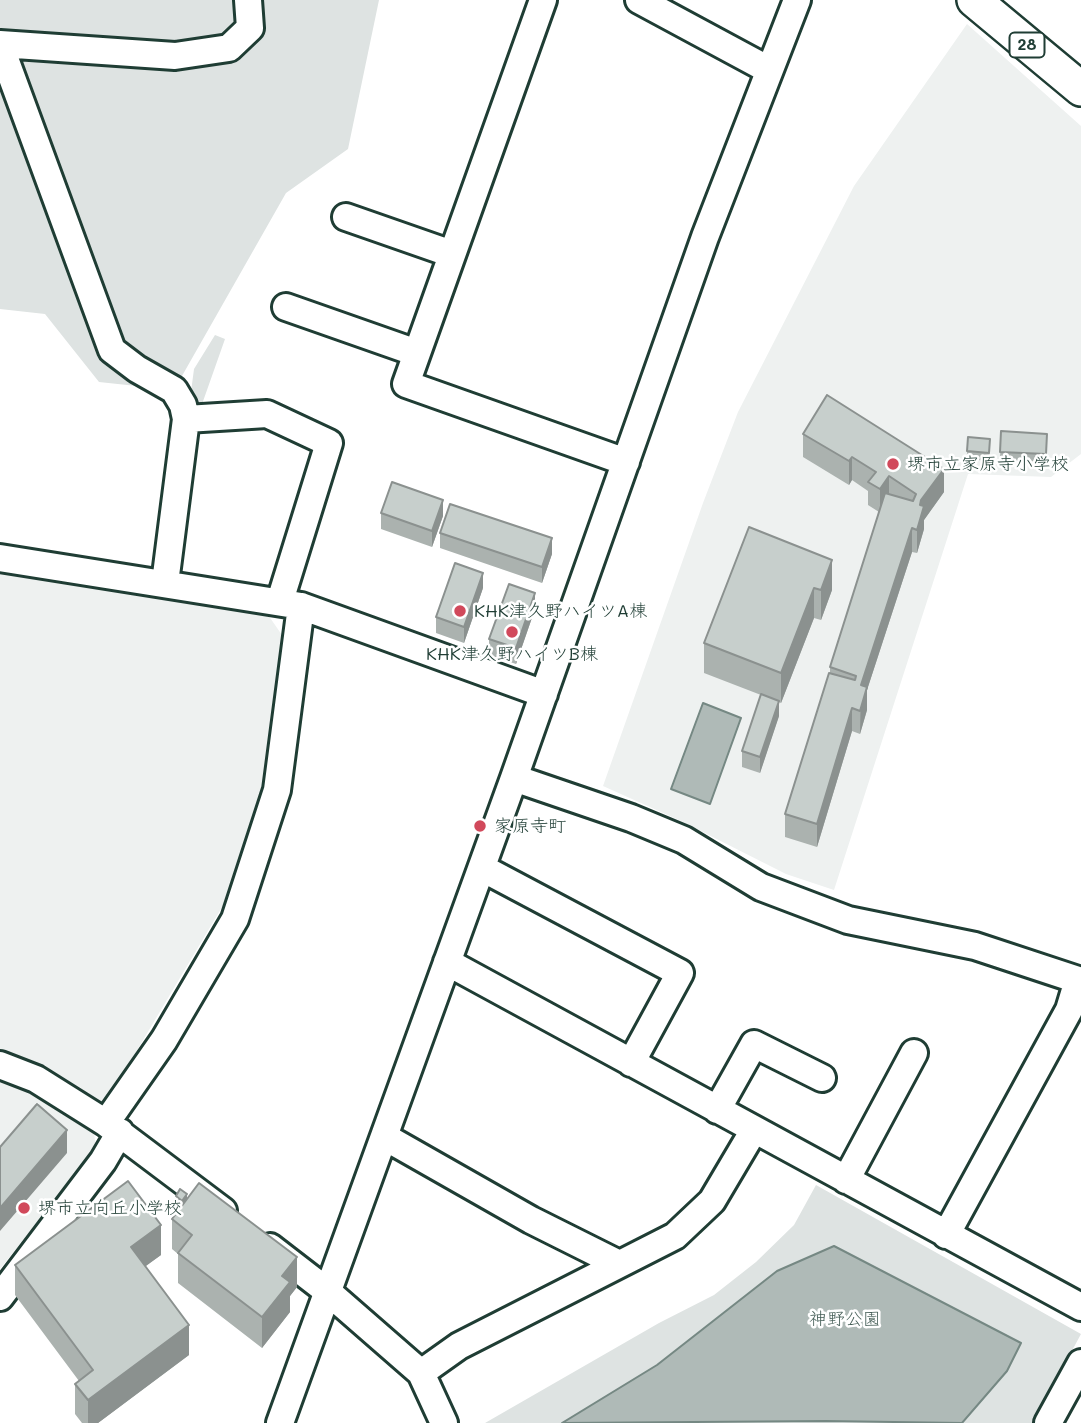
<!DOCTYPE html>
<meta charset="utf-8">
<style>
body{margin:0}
canvas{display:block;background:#fff}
</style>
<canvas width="1081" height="1423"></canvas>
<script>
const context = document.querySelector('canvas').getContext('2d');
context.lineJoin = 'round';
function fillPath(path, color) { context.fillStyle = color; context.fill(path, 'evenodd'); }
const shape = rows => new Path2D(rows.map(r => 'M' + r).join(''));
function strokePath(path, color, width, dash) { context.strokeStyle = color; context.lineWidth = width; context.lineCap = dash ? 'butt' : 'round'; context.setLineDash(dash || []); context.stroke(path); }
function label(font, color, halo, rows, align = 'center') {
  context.font = font + ' Mali,"Klee One",sans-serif'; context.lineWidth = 5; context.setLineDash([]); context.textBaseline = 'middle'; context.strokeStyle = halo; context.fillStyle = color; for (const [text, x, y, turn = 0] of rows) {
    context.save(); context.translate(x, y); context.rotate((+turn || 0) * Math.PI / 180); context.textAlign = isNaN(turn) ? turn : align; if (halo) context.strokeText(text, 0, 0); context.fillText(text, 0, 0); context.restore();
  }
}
fillPath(shape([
 [967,24,1081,126,1081,454,1051,477,968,474,834,890,786,874,681,821,603,786,703,503,738,412,854,186],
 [0,571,264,609,284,638,270,776,231,892,105,1104,96,1106,0,1055],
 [0,1078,31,1090,54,1102,94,1133,96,1148,0,1269]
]), '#eef1f0');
fillPath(shape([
 [0,0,379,0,348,149,286,193,174,390,99,382,45,314,0,309],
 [215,335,225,339,201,407,189,407,194,369],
 [816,1185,1081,1334,1033,1423,485,1423,659,1323,714,1295,756,1262,794,1225]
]), '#dee3e2');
const water = shape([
 [703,703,741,718,710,804,671,789,703,703],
 [834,1246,1021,1343,1007,1371,962,1423,826,1421,562,1423,657,1365,777,1271,834,1246]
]);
fillPath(water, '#afbab7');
strokePath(water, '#758883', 2);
const minor = shape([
 [543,0,406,384,626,462],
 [639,0,769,70],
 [0,44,175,56,229,48,250,28,248,0],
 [0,45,112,350,137,369,174,390,183,405,186,419,165,583],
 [346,217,452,254],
 [286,307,417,353],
 [186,419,267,414,329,443,280,601],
 [0,558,301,606,544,694],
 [514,778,631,818,684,840,761,887,848,920,975,946,1078,980,1069,1010,946,1235],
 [482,868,680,973,631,1063],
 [447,962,1081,1307],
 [0,1065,36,1079,106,1123,223,1211],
 [717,1110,754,1044,822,1078],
 [106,1123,164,1040,235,919,277,790,301,606],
 [385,1137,531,1220,617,1263],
 [846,1180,914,1053],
 [270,1247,327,1291,421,1373,444,1423],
 [0,1297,103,1161,120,1132],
 [421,1373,459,1346,675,1236,712,1201,754,1130],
 [280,1423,514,778,705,237,797,0],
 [1048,1423,1081,1363]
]);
const major = shape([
 [974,0,1081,89]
]);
strokePath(minor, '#1f3d34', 32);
strokePath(major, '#1f3d34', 38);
strokePath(minor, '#fff', 26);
strokePath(major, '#fff', 33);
fillPath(shape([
 [1001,431,1047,434,1046,462,1000,460],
 [803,434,944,492,924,520,924,529,917,553,912,552,867,690,867,710,860,734,852,731,817,847,785,837,785,814,830,673,830,667,879,512,868,505,868,491,852,480,849,485,803,457],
 [990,447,989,461,967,459,967,451],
 [381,513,443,516,432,547,381,529],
 [440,533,552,554,542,583,440,548],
 [832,560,832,590,821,620,814,618,781,703,779,702,779,716,760,773,742,767,742,751,761,695,704,673,704,643],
 [483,588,464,643,436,633,436,617],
 [535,609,516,664,489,655,489,639],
 [176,1196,187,1200,297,1287,290,1296,290,1312,262,1348,178,1283,178,1254,172,1249,172,1219,181,1207,176,1204],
 [161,1255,145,1266,189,1355,98,1423,82,1423,75,1414,75,1384,79,1381,15,1295,15,1265]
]), '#abb2af');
fillPath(shape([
 [852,457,852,480,849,485,849,461],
 [944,469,944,492,924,520,924,529,917,553,917,530,921,500],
 [889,476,889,499,880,512,880,489],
 [443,500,443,516,432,547,432,531],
 [912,528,912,552,867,690,867,710,860,734,861,685],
 [552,538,552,554,542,583,542,567],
 [832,560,832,590,821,620,821,590],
 [483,573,483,588,464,643,464,627],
 [814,588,814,618,781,703,781,673],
 [535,593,535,609,516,664,516,648],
 [779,701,779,716,760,773,760,757],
 [852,708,852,731,817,847,817,824],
 [67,1130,67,1153,0,1231,0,1208],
 [187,1194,187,1202,182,1208,182,1201],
 [161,1225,161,1255,131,1277,131,1247],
 [297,1257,297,1287,290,1296,290,1312,262,1348,262,1317,282,1276],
 [189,1325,189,1355,98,1423,88,1423,88,1400]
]), '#8b918f');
const building = shape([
 [827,395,944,469,921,500,920,505,924,506,917,530,912,528,861,685,867,687,860,711,852,708,817,824,785,814,829,673,855,680,856,676,830,667,885,493,913,501,916,494,889,476,880,489,868,482,876,472,852,457,849,461,803,434,827,395],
 [1001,431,1047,434,1046,454,1000,452,1001,431],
 [968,437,990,439,989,453,967,451,968,437],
 [392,482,443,500,432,531,381,513,392,482],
 [450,504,552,538,542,567,440,533,450,504],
 [749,527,832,560,821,590,814,588,781,673,704,643,749,527],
 [455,563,483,573,464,627,436,617,455,563],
 [509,584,535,593,516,648,489,639,509,584],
 [761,694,779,701,760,757,742,751,761,694],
 [37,1104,67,1130,0,1208,0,1147,37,1104],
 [128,1181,161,1225,131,1247,189,1325,88,1400,75,1384,93,1370,15,1265,128,1181],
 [199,1183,297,1257,282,1276,290,1282,262,1317,178,1253,192,1235,172,1219,199,1183],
 [180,1189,187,1194,182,1201,176,1196,180,1189]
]);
fillPath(building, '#c7cfcc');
strokePath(building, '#8b918f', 2);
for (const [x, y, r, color] of [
 [893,464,7,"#d1495b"],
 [460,611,7,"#d1495b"],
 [512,632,7,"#d1495b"],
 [480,826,7,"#d1495b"],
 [24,1208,7,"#d1495b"]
]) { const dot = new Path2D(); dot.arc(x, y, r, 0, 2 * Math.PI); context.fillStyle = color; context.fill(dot); strokePath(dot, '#fff', 2.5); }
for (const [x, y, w] of [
 [1027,45,35]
]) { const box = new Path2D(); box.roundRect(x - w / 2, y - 12.5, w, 25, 5); context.fillStyle = '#fff'; context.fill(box); strokePath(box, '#1f3d34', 2); }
label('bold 16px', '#1f3d34', null, [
 ["28",1027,45]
]);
label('18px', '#1f3d34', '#fff', [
 ["堺市立家原寺小学校",907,464],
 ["KHK津久野ハイツA棟",474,611],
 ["KHK津久野ハイツB棟",512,654,"center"],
 ["家原寺町",494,826],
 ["堺市立向丘小学校",38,1208]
], 'left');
label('18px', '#455e57', '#fff', [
 ["神野公園",845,1319]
]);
</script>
